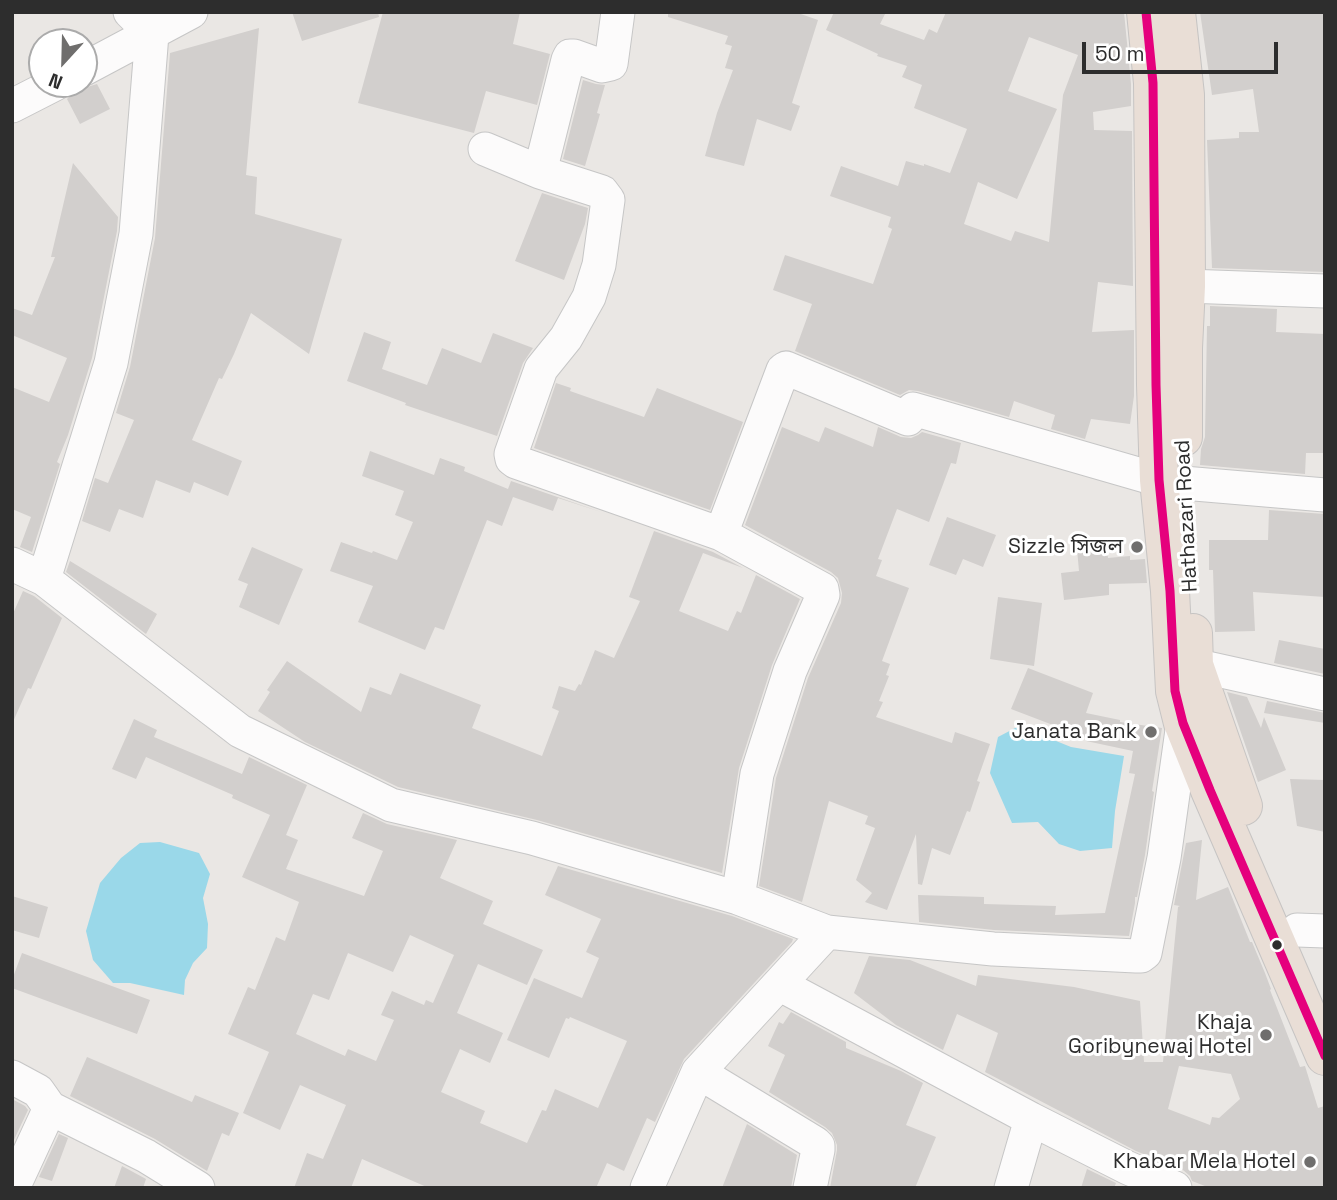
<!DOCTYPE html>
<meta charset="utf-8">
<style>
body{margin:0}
#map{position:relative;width:1337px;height:1200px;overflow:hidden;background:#eae7e4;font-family:"Space Grotesk",sans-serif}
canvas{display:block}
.frame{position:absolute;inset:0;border:14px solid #2d2d2d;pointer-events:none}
.north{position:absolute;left:28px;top:28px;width:70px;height:70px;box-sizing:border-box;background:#fff;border:2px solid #ababab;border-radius:50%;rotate:202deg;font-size:19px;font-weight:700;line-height:28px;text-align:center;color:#2d2d2d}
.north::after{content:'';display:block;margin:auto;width:24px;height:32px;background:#6f6e6d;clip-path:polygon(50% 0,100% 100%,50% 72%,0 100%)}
.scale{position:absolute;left:1082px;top:42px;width:196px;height:32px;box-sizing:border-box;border:4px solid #2d2d2d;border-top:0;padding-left:9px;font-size:21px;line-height:24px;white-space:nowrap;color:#2d2d2d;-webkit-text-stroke:5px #fff;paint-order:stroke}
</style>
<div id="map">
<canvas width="1337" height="1200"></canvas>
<div class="frame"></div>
<div class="north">N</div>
<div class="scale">50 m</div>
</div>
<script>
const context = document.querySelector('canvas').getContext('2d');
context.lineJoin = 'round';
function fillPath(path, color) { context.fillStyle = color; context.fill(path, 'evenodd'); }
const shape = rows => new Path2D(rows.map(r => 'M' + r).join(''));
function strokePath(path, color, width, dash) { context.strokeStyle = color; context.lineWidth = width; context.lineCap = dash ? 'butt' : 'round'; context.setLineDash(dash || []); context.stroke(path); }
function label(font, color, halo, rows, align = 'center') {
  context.font = font + ' "Space Grotesk","Noto Sans Bengali",sans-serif'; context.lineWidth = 6; context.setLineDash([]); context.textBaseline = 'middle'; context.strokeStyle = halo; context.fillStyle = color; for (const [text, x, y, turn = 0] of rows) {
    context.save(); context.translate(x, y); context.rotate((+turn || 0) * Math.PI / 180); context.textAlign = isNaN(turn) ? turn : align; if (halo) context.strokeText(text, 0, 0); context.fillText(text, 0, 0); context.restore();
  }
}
fillPath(shape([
 [1019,726,1071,747,1124,756,1115,811,1112,848,1080,851,1059,844,1038,822,1012,823,990,773,998,737],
 [160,842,199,853,210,874,203,898,208,924,207,948,193,963,185,980,184,995,130,983,113,983,93,960,86,931,100,883,121,858,140,843]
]), '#9ad8e9');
fillPath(shape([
 [292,12,378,12,379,17,302,41],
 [383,12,520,12,513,44,550,54,537,105,486,91,474,133,358,103],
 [668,12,795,12,818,20,792,103,800,106,791,131,757,119,744,166,705,156,717,113,733,70,725,68,732,46,725,44,728,36,668,17],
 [834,12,886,12,880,24,924,40,929,29,937,33,946,12,1124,12,1131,84,1131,106,1093,112,1094,130,1132,131,1133,286,1098,282,1092,332,1134,330,1134,396,1130,424,1091,419,1085,439,1051,429,1055,415,1014,401,1009,417,918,391,909,390,900,395,795,351,812,304,773,290,785,255,873,284,892,229,888,227,891,217,830,196,841,166,898,186,906,161,924,166,924,164,950,173,967,129,914,108,922,85,902,77,907,66,877,56,878,54,826,30],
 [1029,37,1078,55,1063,95,1049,242,1015,231,1011,241,964,224,978,182,1017,199,1057,109,1008,91],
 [1200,12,1325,12,1325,272,1212,268,1207,140,1239,138,1239,132,1259,132,1253,89,1212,95],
 [259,28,246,175,257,177,255,214,342,239,309,354,251,313,234,354,222,379,219,378,192,440,242,461,228,496,194,482,190,493,156,480,143,518,119,509,110,532,82,521,95,478,108,483,134,420,116,413,130,367,155,238,170,53],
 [583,80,596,84,605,85,597,113,600,114,585,166,563,159],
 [97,84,110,109,80,124,67,99,71,95,73,90,78,87,84,88],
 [73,163,118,217,117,231,92,358,68,435,57,462,60,464,32,552,20,547,31,517,12,509,12,387,49,402,67,358,12,335,12,308,32,315,55,257,51,257],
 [542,193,588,208,585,224,564,280,515,261],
 [1210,306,1277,309,1276,332,1325,334,1325,453,1306,453,1305,474,1200,465,1201,449,1205,437,1207,326,1210,326],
 [364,332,391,342,382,369,427,385,442,348,481,363,493,333,533,348,523,363,497,436,405,405,406,403,347,381],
 [556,383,571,388,570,391,644,417,657,388,743,422,710,510,534,448],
 [782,427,819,442,825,427,873,447,878,427,901,437,911,438,918,435,922,432,961,443,956,464,951,463,929,522,897,509,878,559,882,560,876,576,909,588,882,661,890,664,886,675,889,676,879,701,883,702,876,717,952,743,955,732,990,744,977,781,980,782,970,812,967,811,950,855,932,848,922,885,918,884,916,834,887,910,865,902,872,893,856,880,875,828,865,824,868,816,829,801,802,902,759,886,776,778,808,678,841,603,842,593,838,578,831,572,745,525],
 [370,451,434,475,440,458,465,467,464,471,508,489,511,481,601,512,558,498,553,511,513,497,502,526,487,520,444,630,435,627,425,650,358,622,373,586,330,571,341,542,372,553,373,551,397,560,413,522,395,515,404,491,362,476],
 [1269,510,1325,514,1325,597,1253,592,1255,631,1215,632,1213,570,1209,570,1209,540,1268,540],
 [947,517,996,535,983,567,963,559,956,575,929,565],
 [654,531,713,552,743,568,703,553,679,611,728,631,737,611,741,613,756,575,800,599,772,665,739,768,722,873,537,820,398,787,305,742,258,711,270,692,267,690,287,661,361,712,370,687,391,695,400,673,481,705,472,728,542,756,559,711,552,708,559,686,575,691,579,684,581,685,595,650,614,658,640,601,629,597],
 [252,547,303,569,279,625,239,607,248,584,238,580],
 [1107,547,1108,558,1130,556,1130,560,1145,559,1147,583,1109,584,1109,595,1064,600,1061,573,1079,571,1077,549],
 [70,561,157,614,146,634,66,572],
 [23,591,34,596,62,618,31,689,28,688,12,724,12,616],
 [998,597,1042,603,1034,666,990,659],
 [1279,640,1325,649,1325,674,1274,663],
 [1028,668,1093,693,1086,713,1120,720,1120,722,1162,728,1152,791,1154,792,1145,855,1137,897,1135,897,1135,903,1129,936,994,930,919,922,918,895,984,897,984,904,1056,906,1055,915,1105,913,1135,774,1129,773,1133,751,1086,741,1087,738,1011,709],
 [1227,692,1247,697,1261,728,1264,717,1286,770,1258,782],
 [1267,701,1325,713,1325,723,1264,713],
 [134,719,157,730,154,737,242,774,249,757,307,785,286,835,298,840,286,869,364,896,383,851,352,838,363,813,387,824,457,840,440,878,493,901,483,924,543,950,527,985,478,964,457,1013,503,1033,490,1063,460,1049,441,1092,485,1111,480,1123,527,1143,542,1110,546,1111,555,1089,598,1108,627,1041,570,1017,569,1019,566,1018,549,1058,507,1040,534,978,582,998,599,958,586,952,601,919,545,895,558,866,732,916,793,939,792,942,684,1059,655,1122,647,1118,624,1171,607,1163,596,1188,429,1188,362,1159,351,1188,294,1188,307,1153,323,1159,346,1105,300,1085,280,1130,243,1113,269,1052,228,1034,248,987,255,990,276,937,285,941,299,902,242,877,270,815,232,798,233,795,146,757,136,779,112,769],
 [410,935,454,955,433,1003,426,1000,424,1005,392,991,381,1015,394,1020,376,1061,348,1049,345,1056,296,1034,313,994,329,1000,348,953,393,972],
 [1290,779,1325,780,1325,832,1297,826],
 [1202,840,1196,900,1228,887,1250,942,1252,942,1265,973,1271,989,1270,990,1300,1067,1305,1066,1318,1108,1325,1106,1325,1188,1210,1188,1192,1181,1190,1176,1183,1170,1136,1151,985,1072,998,1033,957,1014,943,1050,896,1025,854,993,869,956,910,960,976,986,978,975,1074,987,1140,1001,1144,1062,1163,1062,1178,907,1180,906,1174,905,1186,843],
 [1179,1066,1231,1074,1240,1099,1219,1118,1212,1117,1210,1125,1168,1109],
 [12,896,48,907,39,938,12,930],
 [22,953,150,1000,137,1034,12,988,12,980],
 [791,1012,846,1042,846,1048,901,1071,923,1083,906,1125,936,1137,915,1188,830,1188,837,1150,837,1145,832,1133,825,1127,769,1092,785,1055,768,1046,779,1022,783,1024],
 [87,1057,192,1102,195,1095,239,1113,229,1136,222,1133,207,1171,155,1139,70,1096],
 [12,1099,25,1106,28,1110,12,1144],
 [747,1124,797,1155,791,1188,722,1188],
 [59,1134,68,1138,52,1181,39,1177],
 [122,1166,146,1179,143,1188,114,1188],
 [1087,1169,1116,1183,1114,1188,1081,1188]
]), '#d2cfcd');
const minor = shape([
 [84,69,191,12],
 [12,106,55,84],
 [485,149,540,172,602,192,608,200,599,265,589,297,566,338,541,369,511,454,512,459,516,462,721,534,822,589,823,595,790,671,757,774,738,898],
 [540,172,568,60,570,56,574,56,602,66,611,64,618,12],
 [1186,286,1325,291],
 [1183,483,1325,495],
 [721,534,783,370,786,368,908,419,913,409,1159,480],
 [12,564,44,579,240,731,391,805,532,838,738,898,827,932],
 [44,579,111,363,136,234,152,34,130,12],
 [1194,665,1325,694],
 [1297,930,1325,931],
 [779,984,1031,1119,1128,1168,1175,1188],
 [698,1072,815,1143,818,1146,818,1150,810,1188],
 [12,1077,38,1091,50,1108,146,1156,198,1188],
 [13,1188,50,1108],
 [647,1188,698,1072,827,932,993,949,1136,956,1141,956,1145,953,1164,858,1183,723],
 [1011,1188,1031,1119]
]);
const highway = shape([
 [1146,12,1153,83,1156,385,1159,480,1170,591,1175,691,1183,723,1210,790,1325,1056],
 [1176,12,1185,95,1186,286,1183,348,1183,437],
 [1193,633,1194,665,1243,806]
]);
strokePath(minor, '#c6c6c6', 35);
strokePath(highway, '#c6c4c3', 40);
strokePath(minor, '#fcfbfb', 33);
strokePath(highway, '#e9ded6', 38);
strokePath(shape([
 [1146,12,1153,83,1156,385,1159,480,1170,591,1175,691,1183,723,1210,790,1325,1056]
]), '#e5007d', 9);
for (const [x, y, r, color] of [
 [1137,547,7,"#6f6e6d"],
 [1151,732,7,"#6f6e6d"],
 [1277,945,6,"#2d2d2d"],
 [1266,1035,7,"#6f6e6d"],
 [1310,1162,7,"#6f6e6d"]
]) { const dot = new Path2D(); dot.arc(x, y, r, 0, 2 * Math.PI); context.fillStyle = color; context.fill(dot); strokePath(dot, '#fff', 2.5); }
label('21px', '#2d2d2d', '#fff', [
 ["Hathazari Road",1187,516,-93]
]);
label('21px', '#2d2d2d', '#fff', [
 ["Sizzle সিজল",1123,547],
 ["Janata Bank",1137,732],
 ["Khaja",1252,1023],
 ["Goribynewaj Hotel",1252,1047],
 ["Khabar Mela Hotel",1296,1162]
], 'right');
</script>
